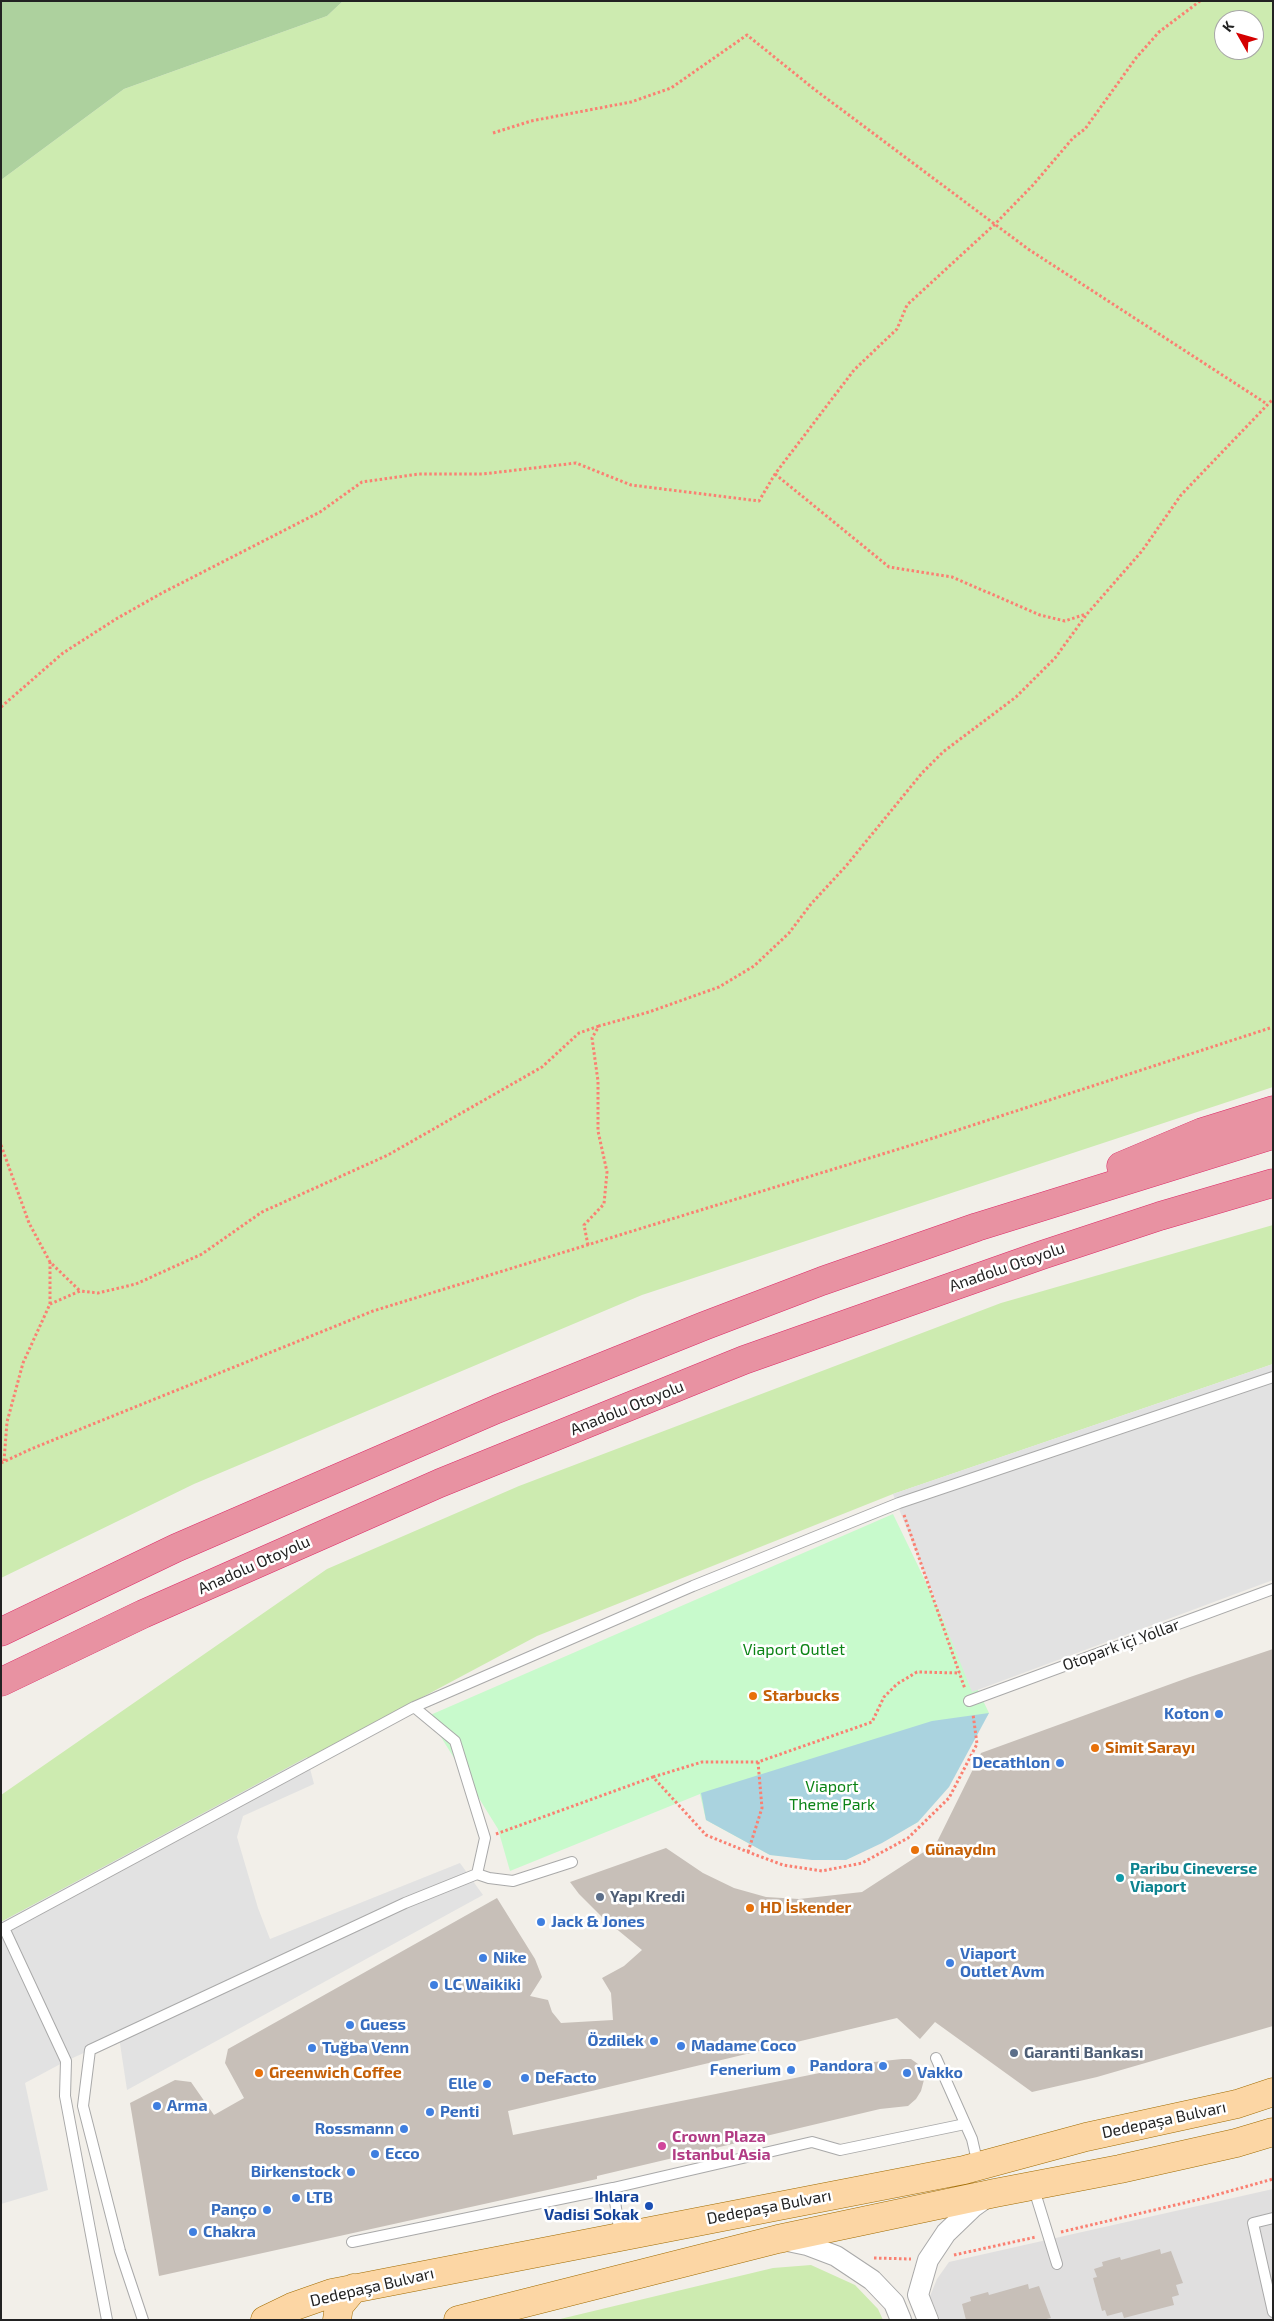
<!DOCTYPE html>
<meta charset="utf-8">
<style>
body{margin:0}
#map{position:relative;width:1274px;height:2321px;overflow:hidden;background:#f2efe9;font-family:"Exo 2",sans-serif}
canvas{display:block}
.frame{position:absolute;inset:0;border:2px solid #222;pointer-events:none}
.north{position:absolute;left:1214px;top:10px;width:50px;height:50px;box-sizing:border-box;background:#fff;border:1px solid #a7a7a7;border-radius:50%;rotate:308deg;font-size:14px;font-weight:700;line-height:20px;text-align:center;color:#222}
.north::after{content:'';display:block;margin:auto;width:18px;height:22px;background:#d40000;clip-path:polygon(50% 0,100% 100%,50% 72%,0 100%)}
</style>
<div id="map">
<canvas width="1274" height="2321"></canvas>
<div class="frame"></div>
<div class="north">K</div>
</div>
<script>
const context = document.querySelector('canvas').getContext('2d');
context.lineJoin = 'round';
function fillPath(path, color) { context.fillStyle = color; context.fill(path, 'evenodd'); }
const shape = rows => new Path2D(rows.map(r => 'M' + r).join(''));
function strokePath(path, color, width, dash) { context.strokeStyle = color; context.lineWidth = width; context.lineCap = dash ? 'butt' : 'round'; context.setLineDash(dash || []); context.stroke(path); }
function label(font, color, halo, rows, align = 'center') {
  context.font = font + ' "Exo 2",sans-serif'; context.lineWidth = 5; context.setLineDash([]); context.textBaseline = 'middle'; context.strokeStyle = halo; context.fillStyle = color; for (const [text, x, y, turn = 0] of rows) {
    context.save(); context.translate(x, y); context.rotate((+turn || 0) * Math.PI / 180); context.textAlign = isNaN(turn) ? turn : align; if (halo) context.strokeText(text, 0, 0); context.fillText(text, 0, 0); context.restore();
  }
}
fillPath(shape([
 [1273,2189,1273,2320,940,2320,930,2296,937,2279,949,2262]
]), '#e0dfdf');
fillPath(shape([
 [343,1,1273,1,1273,1087,642,1295,194,1484,1,1578,1,180,124,89,327,16],
 [1224,20,1254,20,1254,50,1224,50],
 [1273,1225,1273,1364,893,1494,537,1636,1,1922,1,1795,327,1569,519,1486,1001,1303],
 [811,2265,855,2285,878,2309,883,2320,556,2320,773,2268]
]), '#cdebb0');
fillPath(shape([
 [1,1,343,1,327,16,124,89,1,180]
]), '#add19e');
fillPath(shape([
 [893,1514,989,1713,918,1822,846,1860,770,1855,706,1820,700,1794,510,1871,498,1829,428,1716]
]), '#c8facc');
fillPath(shape([
 [1273,1364,1273,1580,972,1692,893,1494],
 [307,1757,314,1784,243,1816,237,1837,258,1908,270,1939,460,1863,483,1895,127,2090,119,2037,66,2061,25,2083,48,2190,1,2204,1,1922]
]), '#e2e2e2');
fillPath(shape([
 [989,1713,949,1787,918,1822,882,1843,846,1860,812,1860,770,1855,706,1820,701,1793,932,1721]
]), '#aad3df');
fillPath(shape([
 [1273,1649,1273,2026,1097,2077,1032,2092,935,2022,920,2039,897,2018,508,2111,513,2135,874,2062,902,2059,911,2059,918,2064,925,2076,921,2091,916,2099,908,2106,880,2109,597,2176,597,2179,159,2276,130,2103,175,2080,191,2082,214,2115,244,2098,225,2063,228,2049,497,1898,535,1959,542,1977,530,1996,548,2000,552,2012,561,2023,613,2020,611,1993,602,1978,624,1966,642,1950,602,1917,579,1894,570,1882,666,1848,703,1873,734,1888,766,1897,799,1899,862,1892,936,1844,981,1753,1190,1677],
 [1160,2249,1161,2254,1171,2251,1183,2283,1176,2285,1179,2295,1172,2297,1174,2305,1124,2318,1122,2312,1107,2316,1105,2310,1102,2311,1093,2278,1097,2277,1094,2269,1103,2266,1102,2262,1120,2257,1121,2260],
 [1028,2284,1029,2289,1039,2286,1051,2318,1042,2320,966,2320,962,2304,971,2301,970,2297,988,2292,989,2295]
]), '#c7bfb8');
const lane = shape([
 [969,1701,1273,1589],
 [477,1874,489,1878,513,1881,572,1862],
 [936,2058,972,2139,978,2165],
 [1033,2186,1057,2264],
 [1273,2218,1253,2223,1273,2312],
 [620,2235,613,2188,812,2142,840,2150,965,2124],
 [352,2242,613,2188],
 [107,2320,65,2096,66,2061,4,1928,414,1707,693,1586,899,1503,1273,1377],
 [143,2320,120,2251,83,2106,90,2050,405,1903,477,1874,485,1838,455,1741,414,1707]
]);
const street = shape([
 [783,2240,807,2245,836,2256,872,2280,894,2303,901,2320],
 [928,2320,918,2295,928,2260,946,2233,973,2207,987,2197]
]);
const primary = shape([
 [265,2320,292,2307,332,2293,964,2170,1086,2137,1237,2104,1273,2092],
 [337,2320,339,2306,354,2288],
 [458,2320,778,2239,995,2193,1120,2169,1236,2143,1273,2132]
]);
const highway = shape([
 [1121,1166,1202,1132,1273,1110],
 [1,1632,176,1548,497,1409,704,1326,822,1281,977,1227,1273,1135],
 [1,1682,143,1614,440,1483,744,1360,1042,1255,1160,1216,1273,1183]
]);
strokePath(lane, '#a9a9a9', 12);
strokePath(street, '#a9a9a9', 22);
strokePath(primary, '#a06b00', 29);
strokePath(highway, '#dc2a67', 29);
strokePath(shape([
 [493,133,531,121,631,102,671,88,747,35,814,89,1028,249,1267,404],
 [775,474,889,567,952,577,1040,615,1065,621,1086,614],
 [1,707,63,653,116,619,162,593,320,512,362,482,419,474,483,474,576,463,631,485,759,501,775,474,854,370,897,329,907,305,995,224,1033,185,1073,138,1085,129,1136,58,1159,32,1200,1],
 [1,1145,29,1223,50,1262],
 [588,1245,584,1225,604,1204,607,1172,598,1131,598,1081,592,1038,599,1026,649,1012,719,987,754,966,789,933,811,904,846,866,922,773,943,752,1016,697,1055,658,1087,614,1142,551,1181,495,1273,399],
 [50,1304,50,1262,80,1291],
 [4,1461,7,1422,23,1363,50,1304,80,1291,98,1293,136,1284,202,1254,262,1212,388,1155,542,1067,579,1033,599,1026],
 [1,1463,31,1449,373,1311,915,1144,1273,1027],
 [904,1515,965,1689],
 [653,1777,702,1762,758,1762,872,1722,884,1697,897,1684,917,1672,960,1673],
 [496,1834,653,1777,706,1835,748,1852,783,1865,822,1871,862,1863,908,1838,949,1798,977,1744,973,1714],
 [748,1852,762,1808,758,1762],
 [1061,2232,1205,2198,1273,2179],
 [954,2255,1036,2237],
 [874,2258,911,2259]
]), '#fa8072', 3, [2.5, 2.5]);
strokePath(lane, '#fff', 10);
strokePath(street, '#fff', 20);
strokePath(primary, '#fcd6a4', 28);
strokePath(highway, '#e892a2', 28);
for (const [x, y, r, color] of [
 [753,1696,5,"#e8710a"],
 [1219,1714,5,"#3f7fe0"],
 [1095,1748,5,"#e8710a"],
 [1060,1763,5,"#3f7fe0"],
 [915,1850,5,"#e8710a"],
 [1120,1878,5,"#0f9aa8"],
 [600,1897,5,"#5c6f8a"],
 [750,1908,5,"#e8710a"],
 [541,1922,5,"#3f7fe0"],
 [483,1958,5,"#3f7fe0"],
 [950,1963,5,"#3f7fe0"],
 [434,1985,5,"#3f7fe0"],
 [350,2025,5,"#3f7fe0"],
 [654,2041,5,"#3f7fe0"],
 [681,2046,5,"#3f7fe0"],
 [312,2048,5,"#3f7fe0"],
 [1014,2053,5,"#5c6f8a"],
 [883,2066,5,"#3f7fe0"],
 [791,2070,5,"#3f7fe0"],
 [259,2073,5,"#e8710a"],
 [907,2073,5,"#3f7fe0"],
 [525,2078,5,"#3f7fe0"],
 [487,2084,5,"#3f7fe0"],
 [157,2106,5,"#3f7fe0"],
 [430,2112,5,"#3f7fe0"],
 [404,2129,5,"#3f7fe0"],
 [662,2146,5,"#d1479c"],
 [375,2154,5,"#3f7fe0"],
 [351,2172,5,"#3f7fe0"],
 [296,2198,5,"#3f7fe0"],
 [649,2206,5,"#1a4fb4"],
 [267,2210,5,"#3f7fe0"],
 [193,2232,5,"#3f7fe0"]
]) { const dot = new Path2D(); dot.arc(x, y, r, 0, 2 * Math.PI); context.fillStyle = color; context.fill(dot); strokePath(dot, '#fff', 2); }
label('16px', '#222', '#fff', [
 ["Anadolu Otoyolu",1007,1267,-19],
 ["Anadolu Otoyolu",627,1408,-22],
 ["Anadolu Otoyolu",254,1565,-24],
 ["Otopark içi Yollar",1121,1645,-20],
 ["Dedepaşa Bulvarı",1164,2120,-12],
 ["Dedepaşa Bulvarı",769,2207,-11],
 ["Dedepaşa Bulvarı",372,2287,-13]
]);
label('16px', '#0c8416', '#fff', [
 ["Viaport Outlet",794,1650],
 ["Viaport",832,1787],
 ["Theme Park",832,1805]
]);
label('bold 16px', '#c56008', '#fff', [
 ["Starbucks",763,1696],
 ["Simit Sarayı",1105,1748],
 ["Günaydın",925,1850],
 ["HD İskender",760,1908],
 ["Greenwich Coffee",269,2073]
], 'left');
label('bold 16px', '#366cbe', '#fff', [
 ["Koton",1209,1714,"right"],
 ["Decathlon",1050,1763,"right"],
 ["Jack & Jones",551,1922],
 ["Viaport",960,1954],
 ["Outlet Avm",960,1972],
 ["Nike",493,1958],
 ["LC Waikiki",444,1985],
 ["Guess",360,2025],
 ["Özdilek",644,2041,"right"],
 ["Madame Coco",691,2046],
 ["Tuğba Venn",322,2048],
 ["Pandora",873,2066,"right"],
 ["Fenerium",781,2070,"right"],
 ["Vakko",917,2073],
 ["DeFacto",535,2078],
 ["Elle",477,2084,"right"],
 ["Arma",167,2106],
 ["Penti",440,2112],
 ["Rossmann",394,2129,"right"],
 ["Ecco",385,2154],
 ["Birkenstock",341,2172,"right"],
 ["LTB",306,2198],
 ["Panço",257,2210,"right"],
 ["Chakra",203,2232]
], 'left');
label('bold 16px', '#0d838f', '#fff', [
 ["Paribu Cineverse",1130,1869],
 ["Viaport",1130,1887]
], 'left');
label('bold 16px', '#4e5e75', '#fff', [
 ["Yapı Kredi",610,1897],
 ["Garanti Bankası",1024,2053]
], 'left');
label('bold 16px', '#b23c85', '#fff', [
 ["Crown Plaza",672,2137],
 ["Istanbul Asia",672,2155]
], 'left');
label('bold 16px', '#164399', '#fff', [
 ["Ihlara",639,2197],
 ["Vadisi Sokak",639,2215]
], 'right');
</script>
